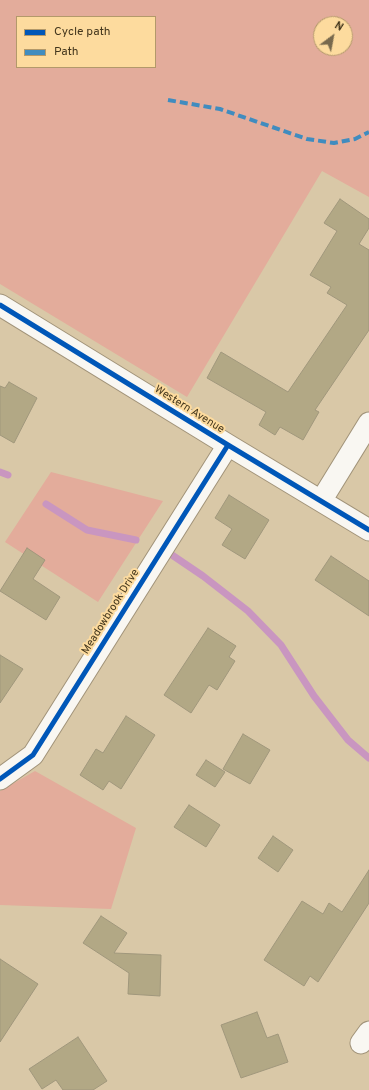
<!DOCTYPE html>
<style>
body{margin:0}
#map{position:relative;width:369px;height:1090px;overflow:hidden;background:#d9c8a7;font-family:Overpass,sans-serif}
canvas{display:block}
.legend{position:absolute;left:16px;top:16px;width:140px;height:52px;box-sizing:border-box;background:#fddb9e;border:1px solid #b3996a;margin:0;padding:5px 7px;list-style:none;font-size:12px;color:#43361c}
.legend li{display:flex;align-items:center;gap:8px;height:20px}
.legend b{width:20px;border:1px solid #b3996a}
.north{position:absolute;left:313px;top:16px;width:40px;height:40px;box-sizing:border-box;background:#fddb9e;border:1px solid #b3996a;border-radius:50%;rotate:32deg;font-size:11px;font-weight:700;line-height:16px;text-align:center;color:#43361c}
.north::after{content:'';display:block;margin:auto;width:14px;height:18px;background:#78694d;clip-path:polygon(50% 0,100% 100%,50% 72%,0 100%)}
</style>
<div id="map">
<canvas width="369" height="1090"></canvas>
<ul class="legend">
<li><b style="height:5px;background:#0057b8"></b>Cycle path</li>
<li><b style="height:5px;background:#408cbf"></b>Path</li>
</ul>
<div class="north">N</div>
</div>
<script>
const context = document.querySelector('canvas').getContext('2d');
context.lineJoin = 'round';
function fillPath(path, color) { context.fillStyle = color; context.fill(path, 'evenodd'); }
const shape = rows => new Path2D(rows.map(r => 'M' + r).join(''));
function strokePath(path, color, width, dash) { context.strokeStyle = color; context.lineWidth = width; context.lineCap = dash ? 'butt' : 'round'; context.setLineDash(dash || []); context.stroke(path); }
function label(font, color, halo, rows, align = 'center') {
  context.font = font + ' Overpass,sans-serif'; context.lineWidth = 4; context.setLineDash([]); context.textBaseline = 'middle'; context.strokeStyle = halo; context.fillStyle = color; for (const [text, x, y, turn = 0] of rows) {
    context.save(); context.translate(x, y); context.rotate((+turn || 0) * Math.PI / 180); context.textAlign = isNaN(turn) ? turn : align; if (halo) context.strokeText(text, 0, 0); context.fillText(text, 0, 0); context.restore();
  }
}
fillPath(shape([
 [0,0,369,0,369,197,322,171,187,397,0,284],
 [17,17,155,17,155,67,17,67],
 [321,24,345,24,345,48,321,48],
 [51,472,163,501,98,602,5,542],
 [35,771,136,828,111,909,0,905,0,791]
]), '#e3ac9b');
strokePath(shape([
 [0,472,8,475],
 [46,504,87,530,136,540],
 [172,555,203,576,248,611,281,645,314,696,348,740,369,758]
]), '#c996c0', 7);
const building = shape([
 [340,199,369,219,369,228,359,244,369,250,369,330,315,410,319,412,303,440,280,427,275,435,259,425,266,412,207,378,221,352,288,392,347,305,327,293,331,287,310,275,337,231,324,223,340,199],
 [9,382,37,398,14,443,0,435,0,386,5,388,9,382],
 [229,495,269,520,245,559,222,545,232,529,215,518,229,495],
 [27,548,45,560,33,579,60,597,46,620,0,591,27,548],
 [331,556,369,581,369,616,315,580,331,556],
 [208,628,236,646,229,657,235,661,217,690,209,685,191,713,164,695,208,628],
 [0,655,23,669,0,703,0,655],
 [126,716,155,735,121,789,109,781,103,790,80,775,96,749,103,753,126,716],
 [243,734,270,750,250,784,223,769,243,734],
 [206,760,225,772,215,787,196,775,206,760],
 [189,805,220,825,206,847,174,827,189,805],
 [273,836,293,850,278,872,258,858,273,836],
 [369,870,369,903,318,982,310,976,304,986,264,960,302,901,323,914,329,903,342,912,369,870],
 [101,916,127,933,114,953,161,955,160,996,128,994,129,973,83,943,101,916],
 [0,959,38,984,0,1042,0,959],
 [257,1012,267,1038,278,1034,288,1062,241,1078,221,1025,257,1012],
 [78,1037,107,1081,93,1090,63,1090,56,1080,42,1089,29,1069,78,1037]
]);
fillPath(building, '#b2a885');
strokePath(building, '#a0977c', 1);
const minor = shape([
 [0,305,228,445,369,530],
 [321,501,369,423],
 [0,779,33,755,228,445],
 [361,1043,369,1032]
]);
strokePath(minor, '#a19379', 23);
strokePath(minor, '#f9f7f2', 21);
strokePath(shape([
 [168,100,220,109,307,139,334,143,355,139,369,132]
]), '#408cbf', 4, [8, 4]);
strokePath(shape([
 [0,305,228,445,369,530],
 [0,779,33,755,228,445]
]), '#0057b8', 5);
label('11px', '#43361c', '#fddb9e', [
 ["Western Avenue",189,410,32],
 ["Meadowbrook Drive",111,612,-58]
]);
</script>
